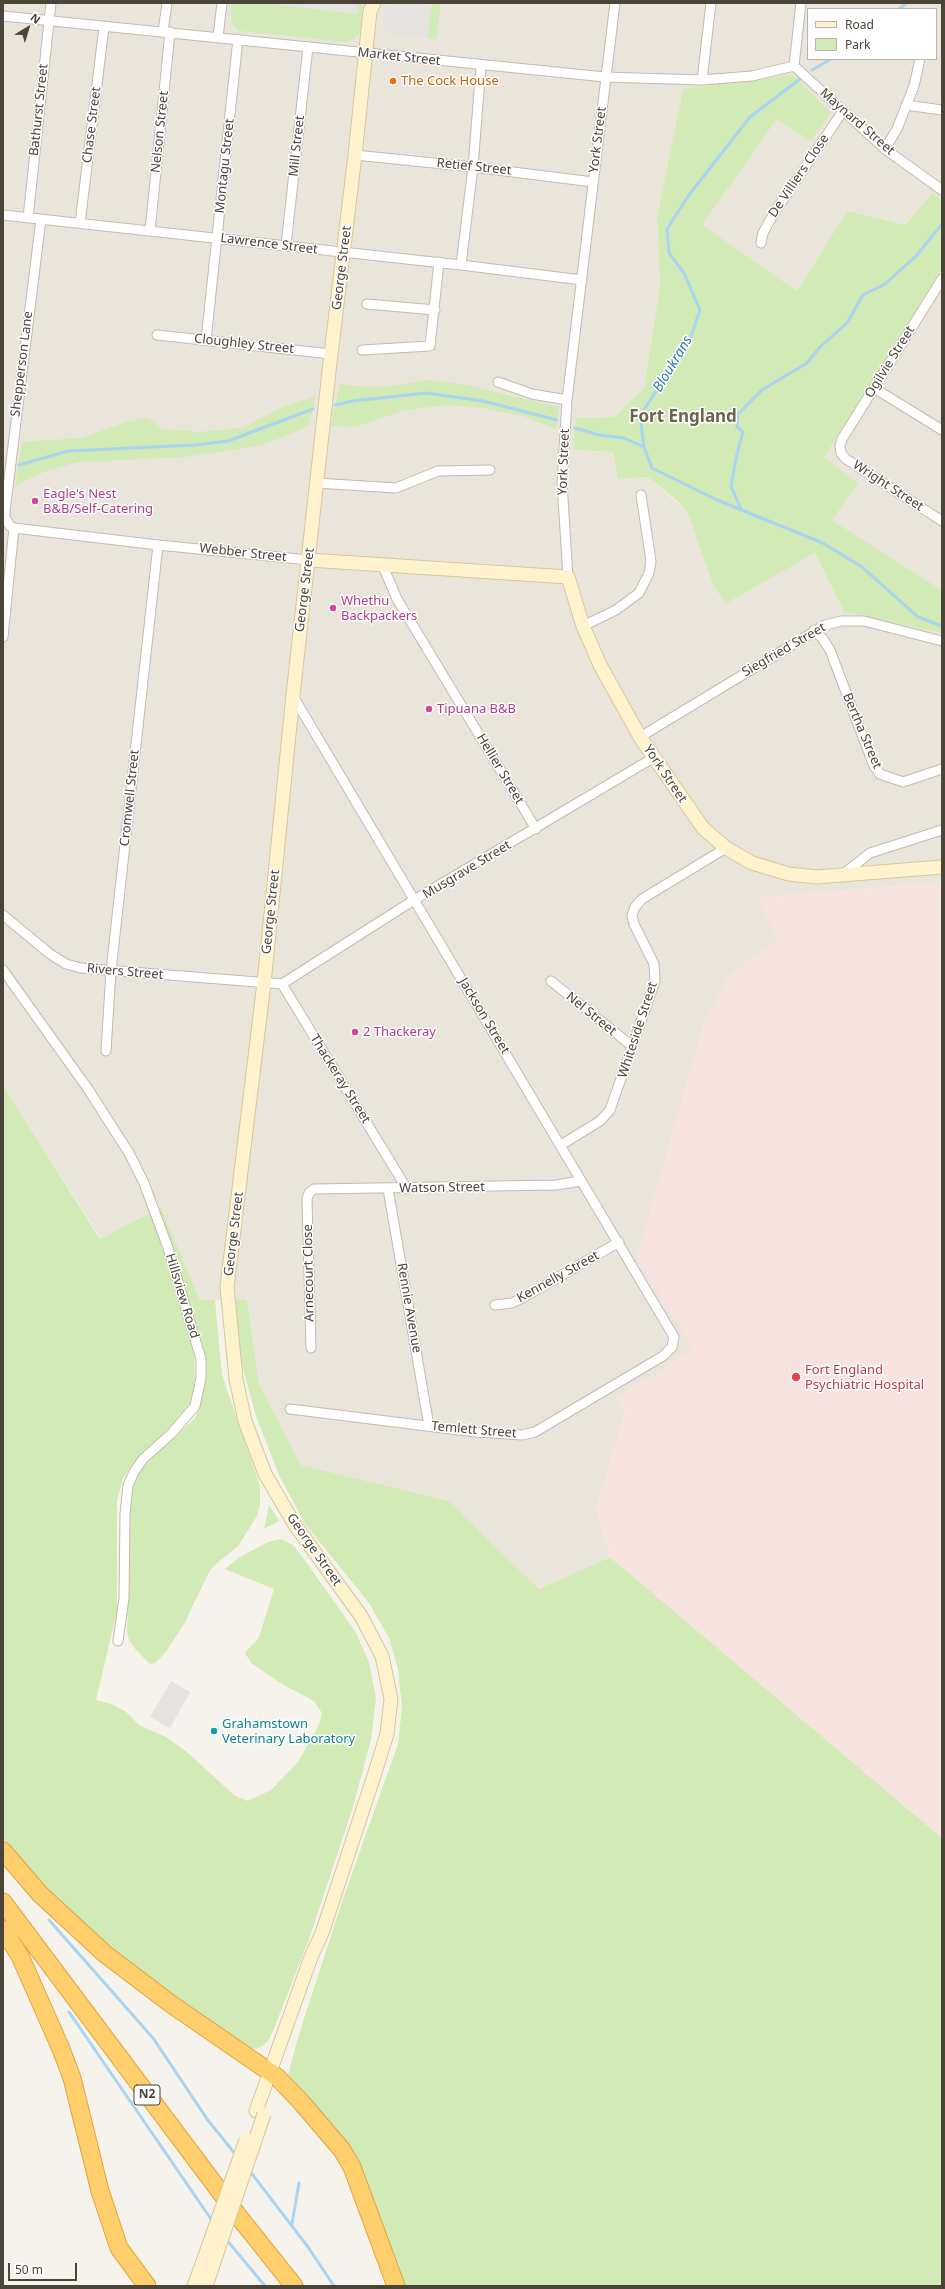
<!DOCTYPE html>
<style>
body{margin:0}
#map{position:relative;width:945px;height:2289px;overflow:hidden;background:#f6f3ec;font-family:"Noto Sans",sans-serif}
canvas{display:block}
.frame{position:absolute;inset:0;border:4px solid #4b4439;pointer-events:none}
.legend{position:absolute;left:807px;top:8px;width:130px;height:52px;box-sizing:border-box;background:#fff;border:1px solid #b7b4b0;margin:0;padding:5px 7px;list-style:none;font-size:12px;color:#4b4439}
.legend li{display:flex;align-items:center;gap:8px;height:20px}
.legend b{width:20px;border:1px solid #b7b4b0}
.north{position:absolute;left:8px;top:8px;width:40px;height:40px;-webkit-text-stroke:3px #fff;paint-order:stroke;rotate:38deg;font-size:11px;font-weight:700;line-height:16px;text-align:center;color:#4b4439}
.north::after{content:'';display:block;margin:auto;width:14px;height:18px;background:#4b4439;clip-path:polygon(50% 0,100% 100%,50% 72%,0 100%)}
.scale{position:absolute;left:8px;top:2263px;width:69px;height:18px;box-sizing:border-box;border:2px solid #4b4439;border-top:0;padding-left:5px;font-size:12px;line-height:14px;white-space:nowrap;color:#4b4439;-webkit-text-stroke:3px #fff;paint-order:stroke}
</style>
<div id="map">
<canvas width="945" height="2289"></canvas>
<div class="frame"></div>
<ul class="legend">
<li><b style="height:5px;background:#fff3cd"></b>Road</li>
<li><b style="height:11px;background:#d2eab5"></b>Park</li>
</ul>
<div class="north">N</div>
<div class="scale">50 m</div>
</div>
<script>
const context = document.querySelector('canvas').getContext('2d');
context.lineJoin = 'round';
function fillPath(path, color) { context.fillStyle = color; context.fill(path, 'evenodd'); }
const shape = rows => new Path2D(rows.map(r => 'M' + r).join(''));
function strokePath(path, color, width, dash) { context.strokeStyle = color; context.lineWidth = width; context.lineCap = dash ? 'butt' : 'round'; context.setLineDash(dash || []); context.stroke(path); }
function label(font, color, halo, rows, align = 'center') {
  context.font = font + ' "Noto Sans",sans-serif'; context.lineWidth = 3; context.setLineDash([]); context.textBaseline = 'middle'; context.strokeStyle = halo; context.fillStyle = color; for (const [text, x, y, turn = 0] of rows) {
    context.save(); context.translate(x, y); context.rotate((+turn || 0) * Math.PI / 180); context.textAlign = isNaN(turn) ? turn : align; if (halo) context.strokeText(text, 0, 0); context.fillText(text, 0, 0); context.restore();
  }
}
fillPath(shape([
 [3,3,942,3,942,201,932,193,905,225,847,211,797,291,701,225,777,119,831,112,724,85,683,89,657,217,660,285,644,388,614,417,576,418,573,450,613,452,618,479,648,477,687,511,713,585,724,603,815,553,844,612,942,633,942,882,758,898,779,939,637,1257,694,1350,616,1398,625,1413,597,1507,610,1557,539,1589,449,1501,301,1465,259,1384,247,1300,200,1300,161,1207,101,1239,3,1085],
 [808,9,936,9,936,59,808,59],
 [942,268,942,590,832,520,824,458]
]), '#eae5da');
fillPath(shape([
 [942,882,942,1838,610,1557,597,1507,625,1413,616,1398,694,1350,637,1258,704,1022,729,975,779,939,758,898]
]), '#f6e3e0');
fillPath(shape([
 [232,3,264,3,357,14,358,5,362,4,361,30,358,36,348,42,240,31,235,28,231,22],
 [432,3,441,3,436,39,427,38],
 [792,75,831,113,811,141,777,119,702,225,797,291,847,211,905,225,932,193,942,201,942,268,824,458,858,483,832,520,942,590,942,633,844,612,815,553,725,604,713,585,687,511,675,499,648,477,618,479,613,452,573,450,576,418,614,417,644,388,660,285,657,217,683,89],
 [426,380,463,384,559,407,556,429,526,417,483,408,448,405,405,410,355,427,331,426,340,384,367,387,393,386],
 [316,396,309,425,291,434,261,445,185,457,79,462,46,471,15,486,22,442,81,438,130,421,148,418,162,429,199,432,243,428,276,410],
 [3,1085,100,1239,152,1212,194,1351,195,1382,191,1400,184,1413,133,1463,123,1479,117,1500,117,1611,96,1700,111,1704,125,1711,139,1725,166,1737,187,1752,234,1795,248,1801,271,1790,298,1762,319,1725,322,1713,314,1701,282,1684,251,1663,245,1653,259,1637,274,1589,225,1569,238,1558,268,1542,281,1539,293,1545,304,1559,355,1631,369,1662,376,1698,371,1740,352,1810,308,1942,273,2031,268,2041,261,2047,254,2049,241,2044,207,2022,99,1940,45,1891,3,1844],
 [161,1207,200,1300,215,1300,222,1375,260,1486,260,1505,257,1516,238,1546,217,1563,210,1570,185,1622,166,1652,155,1663,150,1664,136,1650,129,1640,127,1631,131,1493,137,1475,150,1460,195,1418,199,1407,205,1377,158,1209],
 [234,1300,247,1300,259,1384,301,1465,449,1501,539,1589,610,1557,942,1838,942,2286,401,2286,372,2205,288,2074,300,2031,343,1899,398,1744,402,1707,398,1669,389,1638,369,1603,305,1524,279,1475,256,1416,241,1361],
 [269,1505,279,1521,264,1529]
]), '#d2eab5');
fillPath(shape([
 [264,3,362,3,358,5,357,14],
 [391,3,432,3,427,38,388,34,385,31,383,25,384,12],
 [171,1681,190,1692,170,1728,150,1717]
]), '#e5e3e0');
strokePath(shape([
 [899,9,907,3],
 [812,70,831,59],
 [800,79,750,117,689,195,667,229,669,253,684,273,700,310,690,339,640,416,644,447,652,468,717,500,823,543,862,567,918,617,942,626],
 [335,405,353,401,426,393,483,401,557,420],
 [575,428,599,435,624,438,644,447],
 [19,465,68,451,195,445,228,441,313,409],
 [741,509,731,486,737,454,743,432,737,427,738,414,762,390,807,363,820,347,847,323,863,295,885,284,916,256,942,224],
 [49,1920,153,2038,207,2119,236,2155],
 [69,2012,213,2222],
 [249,2170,308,2247,334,2286],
 [292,2224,299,2183],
 [226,2239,265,2286]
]), '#a9d4f2', 3);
const street = shape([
 [3,16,605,77,702,80,752,76,794,66],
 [163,32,167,3],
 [218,37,222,3],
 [794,66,885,149,942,190],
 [794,66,801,3],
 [702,80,711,3],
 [906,105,942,110],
 [885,149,897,129,914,86,920,59],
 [355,155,473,167,593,182],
 [3,215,461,265,582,280],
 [28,218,51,3],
 [41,219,5,511,5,518,10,526,14,528,158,545,309,560],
 [80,223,104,27],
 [150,231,170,32],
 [761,243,763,233,774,213,843,111],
 [286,245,308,47],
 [461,265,473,167,481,66],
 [942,279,842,439,840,446,841,453,846,459,942,521],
 [367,304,435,310],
 [157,335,331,354],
 [206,340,238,39],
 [362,350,430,346,439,262],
 [498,382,532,394,567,400],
 [874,388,942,430],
 [316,483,396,488,438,471,490,470],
 [382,564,397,599,536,829],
 [568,577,562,483,567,400,615,3],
 [583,626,616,610,639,593,649,573,651,561,641,495],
 [814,630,823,639,830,650,874,766,880,774,903,782,942,769],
 [3,637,14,528],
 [640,737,825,625,842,621,864,621,942,641],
 [842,875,870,853,942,830],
 [3,915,50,954,66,964,81,968,282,984],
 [3,970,88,1089,129,1153,144,1183,168,1248,201,1359,201,1378,195,1406,172,1433,143,1459,134,1472,128,1485,125,1514,124,1598,118,1641],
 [551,981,632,1046],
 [282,984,414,900,653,758],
 [282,984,407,1189],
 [106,1051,111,971,158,545],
 [561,1145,600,1121,610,1110,655,981,654,964,634,924,632,915,635,907,642,899,726,848],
 [388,1189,429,1426],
 [495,1305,512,1303,526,1296,619,1242],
 [311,1348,307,1199,309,1193,314,1189,556,1185,581,1181],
 [290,1409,475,1432,522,1435,535,1432,663,1356,672,1347,674,1337,293,696]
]);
const secondary = shape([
 [309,560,568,577,583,626,600,665,640,737,703,828,726,848,752,863,789,874,816,877,942,867],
 [256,2111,311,1957,322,1933,372,1782,387,1734,391,1699,382,1656,361,1616,295,1525,265,1474,245,1421,236,1379,227,1287,264,983,293,695,331,354,355,155,370,11,374,3],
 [194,2286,205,2256],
 [206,2286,215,2259]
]);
const highway = shape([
 [3,1851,40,1894,105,1954,171,2004,277,2077,302,2103,342,2150,352,2167,396,2286],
 [3,1902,239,2217,294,2286],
 [3,1929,20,1956,61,2049,72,2078,100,2191,119,2248,147,2286]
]);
strokePath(street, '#c2bbae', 11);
strokePath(secondary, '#d6c79b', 15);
strokePath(highway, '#e0a43c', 19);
strokePath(street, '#fff', 9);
strokePath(secondary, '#fff3cd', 13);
strokePath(highway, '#ffcf6e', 17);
const secondaryBridge = shape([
 [205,2256,246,2140],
 [215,2259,264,2114]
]);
strokePath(secondaryBridge, '#d6c79b', 15, []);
strokePath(secondaryBridge, '#fff3cd', 13);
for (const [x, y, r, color] of [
 [393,81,4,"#e8710a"],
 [35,501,4,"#d1479c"],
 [333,608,4,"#d1479c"],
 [429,709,4,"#d1479c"],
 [355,1032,4,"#d1479c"],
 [796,1377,5,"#e0444e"],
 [214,1731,4,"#0f9aa8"]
]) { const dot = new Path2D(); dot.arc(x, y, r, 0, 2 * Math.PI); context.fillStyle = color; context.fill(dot); strokePath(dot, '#fff', 1.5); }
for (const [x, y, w] of [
 [147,2095,26]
]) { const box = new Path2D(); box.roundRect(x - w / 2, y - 10, w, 20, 3); context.fillStyle = '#fff'; context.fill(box); strokePath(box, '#4b4439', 1); }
label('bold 12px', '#4b4439', null, [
 ["N2",147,2095]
]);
label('13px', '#4b4439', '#fff', [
 ["Market Street",399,57,6],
 ["Bathurst Street",39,110,-84],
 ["Maynard Street",857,122,41],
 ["Chase Street",92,125,-83],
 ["Nelson Street",160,132,-84],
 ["York Street",598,140,-83],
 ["Mill Street",297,146,-84],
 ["Montagu Street",225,166,-84],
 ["Retief Street",474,167,6],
 ["De Villiers Close",799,176,-56],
 ["Lawrence Street",269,244,7],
 ["George Street",342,268,-83],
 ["Cloughley Street",244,344,6],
 ["Ogilvie Street",890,362,-58],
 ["Shepperson Lane",22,364,-83],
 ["York Street",564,462,-88],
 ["Wright Street",888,486,33],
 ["Webber Street",243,553,6],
 ["George Street",305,590,-83],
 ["Siegfried Street",784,650,-30],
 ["Bertha Street",862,731,67],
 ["Hellier Street",500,769,59],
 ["York Street",665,774,56],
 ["Cromwell Street",130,798,-84],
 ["Musgrave Street",467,870,-31],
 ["George Street",271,912,-84],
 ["Rivers Street",125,972,5],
 ["Nel Street",591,1014,39],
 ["Jackson Street",484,1016,59],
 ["Whiteside Street",638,1030,-72],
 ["Thackeray Street",340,1079,58],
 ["Watson Street",442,1188,-1],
 ["George Street",234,1234,-83],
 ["Arnecourt Close",309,1273,-91],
 ["Kennelly Street",558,1277,-29],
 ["Hillsview Road",182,1296,73],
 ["Rennie Avenue",409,1308,80],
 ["Temlett Street",474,1430,5],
 ["George Street",314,1550,55]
]);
label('13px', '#c56008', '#fff', [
 ["The Cock House",401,81]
], 'left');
label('13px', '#b23c85', '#fff', [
 ["Eagle's Nest",43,494],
 ["B&B/Self-Catering",43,509],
 ["Whethu",341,601],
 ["Backpackers",341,616],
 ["Tipuana B&B",437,709],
 ["2 Thackeray",363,1032]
], 'left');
label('13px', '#be3a42', '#fff', [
 ["Fort England",805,1370],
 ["Psychiatric Hospital",805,1385]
], 'left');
label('13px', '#0d838f', '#fff', [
 ["Grahamstown",222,1724],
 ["Veterinary Laboratory",222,1739]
], 'left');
label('italic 14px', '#2e7ab2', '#fff', [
 ["Bloukrans",673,364,-59]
]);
label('bold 17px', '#6e6250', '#fff', [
 ["Fort England",683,417]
]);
</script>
